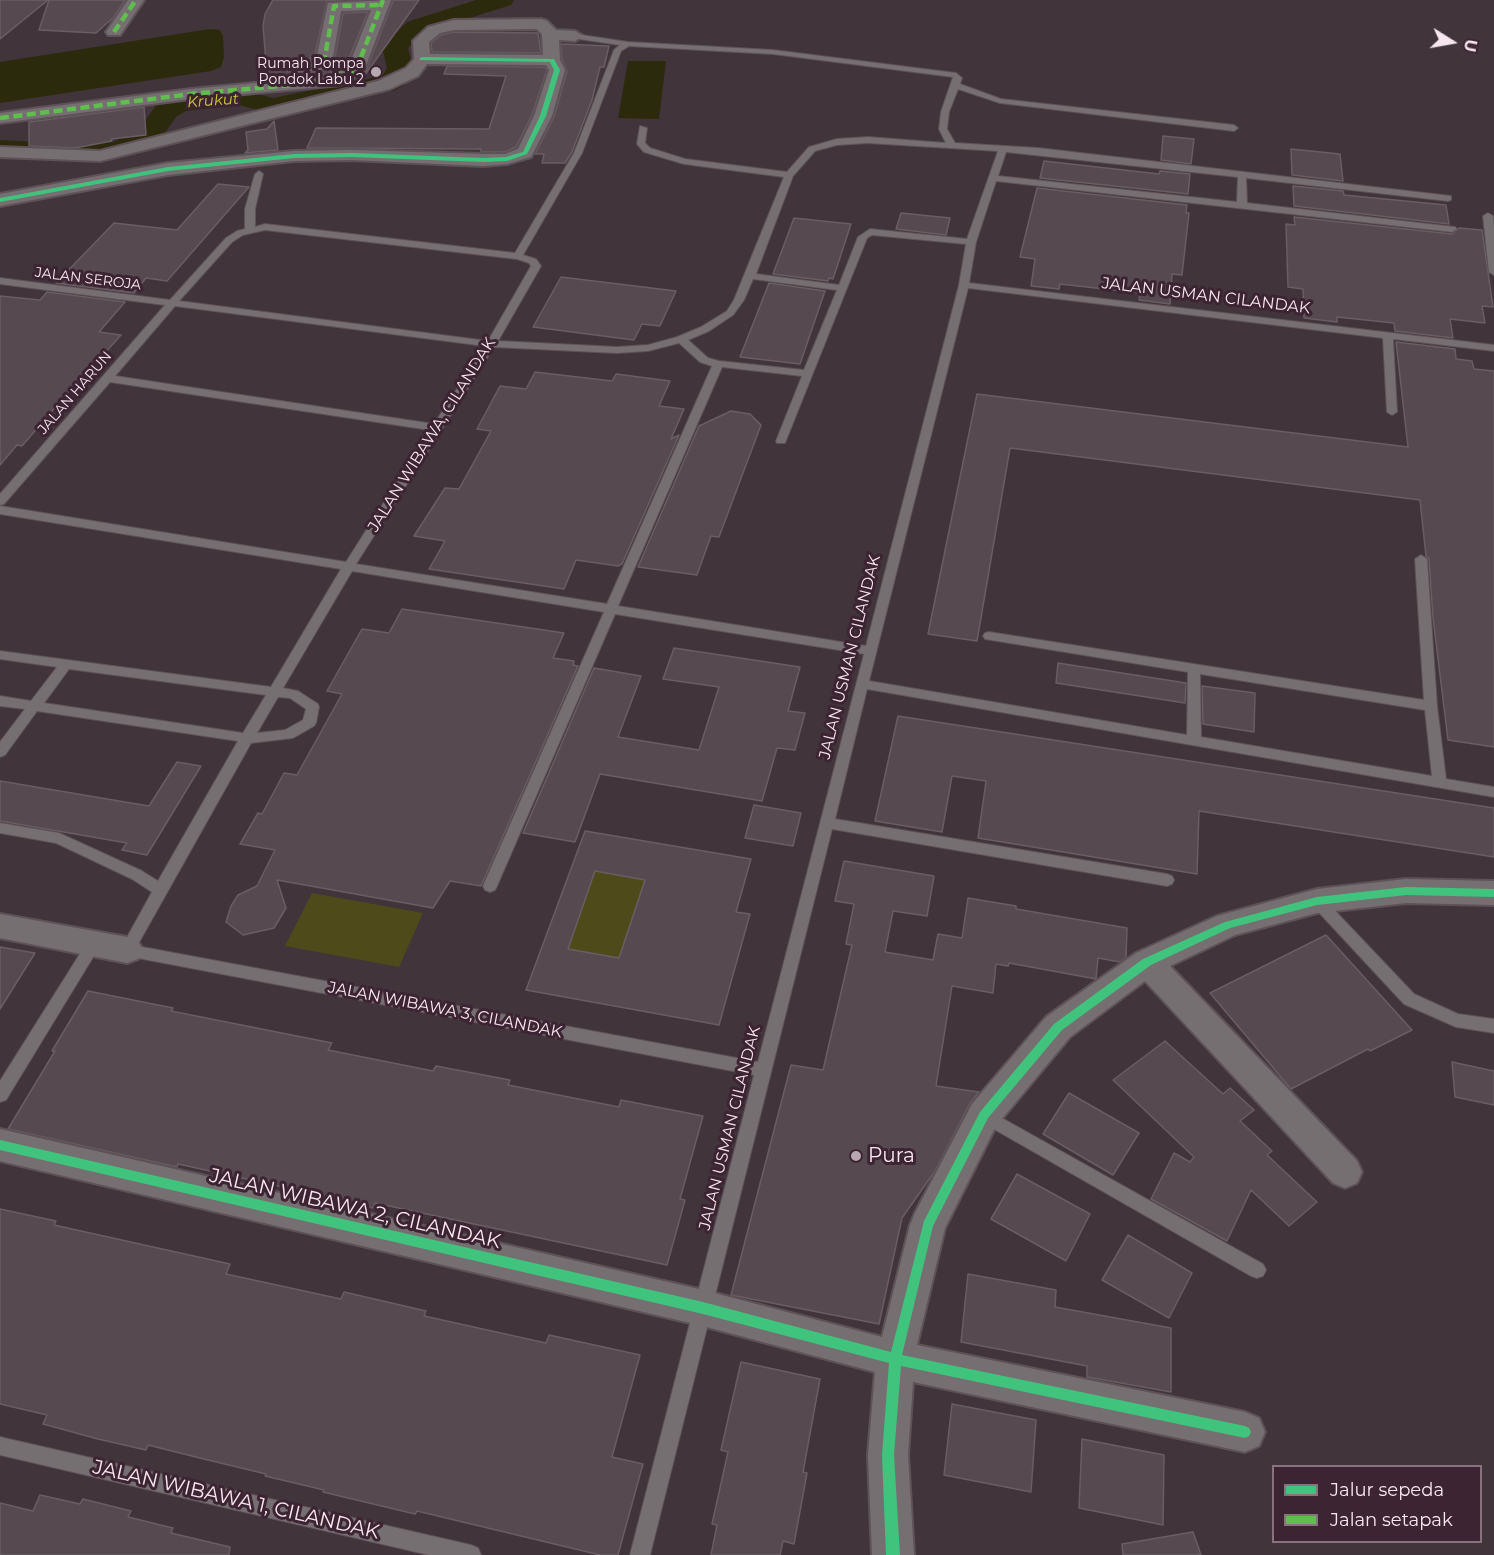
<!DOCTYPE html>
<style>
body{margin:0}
#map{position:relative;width:1494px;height:1555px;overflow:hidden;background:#42343b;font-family:Montserrat,sans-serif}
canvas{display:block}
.legend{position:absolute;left:1272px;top:1465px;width:210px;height:78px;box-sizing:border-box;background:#3d2432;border:2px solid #87727e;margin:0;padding:8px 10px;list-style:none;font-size:18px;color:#f7e6ef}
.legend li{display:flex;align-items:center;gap:12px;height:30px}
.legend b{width:30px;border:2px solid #87727e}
.north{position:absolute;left:1422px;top:12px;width:60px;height:60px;-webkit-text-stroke:4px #3d2432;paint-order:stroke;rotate:101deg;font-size:16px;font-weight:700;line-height:24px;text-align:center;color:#f7e6ef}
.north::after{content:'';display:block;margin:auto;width:21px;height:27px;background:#f7e6ef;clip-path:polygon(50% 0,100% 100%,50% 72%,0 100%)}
</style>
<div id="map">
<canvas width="1494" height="1555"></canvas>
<ul class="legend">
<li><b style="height:8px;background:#40c37c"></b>Jalur sepeda</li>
<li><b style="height:8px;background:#5fbe4e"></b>Jalan setapak</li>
</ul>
<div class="north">U</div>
</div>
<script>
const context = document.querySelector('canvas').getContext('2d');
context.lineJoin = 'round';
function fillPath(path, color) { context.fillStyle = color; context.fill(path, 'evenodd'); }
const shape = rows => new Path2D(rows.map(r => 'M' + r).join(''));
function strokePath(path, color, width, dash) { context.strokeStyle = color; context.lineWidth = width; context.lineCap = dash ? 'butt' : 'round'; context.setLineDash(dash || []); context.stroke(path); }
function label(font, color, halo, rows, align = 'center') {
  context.font = font + ' Montserrat,sans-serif'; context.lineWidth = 6; context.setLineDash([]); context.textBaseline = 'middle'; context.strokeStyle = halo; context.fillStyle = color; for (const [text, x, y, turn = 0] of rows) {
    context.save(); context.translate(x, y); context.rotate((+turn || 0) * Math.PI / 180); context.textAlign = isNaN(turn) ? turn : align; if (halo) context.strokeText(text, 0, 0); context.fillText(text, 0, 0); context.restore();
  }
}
fillPath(shape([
 [595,871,690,888,666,967,568,949],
 [312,893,423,913,399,967,285,946]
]), '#4e4a19');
fillPath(shape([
 [210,29,220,30,223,36,224,57,221,67,211,71,0,103,0,62],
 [628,61,666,61,659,119,618,118]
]), '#2c2a0c');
fillPath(shape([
 [476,0,514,0,511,5,425,32,408,48,413,68,403,86,395,90,273,114,239,105,186,111,177,116,159,141,123,157,99,161,0,158,0,140,59,143,99,143,115,141,139,129,157,104,180,95,240,89,273,98,377,77,383,75,387,68,382,47,407,22,476,0]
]), '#2c2a0c');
const building = shape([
 [0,0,48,0,0,39,0,0],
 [49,0,125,0,114,17,96,33,39,30,49,0],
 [273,0,344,0,327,1,314,58,290,61,286,66,288,72,296,74,328,70,334,62,343,13,368,12,346,66,333,68,328,74,265,80,266,62,263,26,265,14,273,0],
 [393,0,419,0,364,76,393,1,393,0],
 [454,32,538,33,541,53,432,52,431,43,441,35,454,32],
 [561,44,609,46,604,67,600,67,592,100,572,152,565,163,542,163,544,154,535,154,554,117,567,71,562,59,561,44],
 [447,66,545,67,547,70,532,115,516,147,505,152,481,152,481,149,307,148,316,128,489,129,506,76,444,74,447,66],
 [144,107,146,135,111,139,112,141,75,148,29,146,29,122,144,107],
 [274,121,278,150,245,153,248,150,246,132,267,129,274,121],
 [1163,136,1194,139,1191,164,1161,160,1163,136],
 [1291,149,1340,154,1343,181,1292,175,1291,149],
 [1044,161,1159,174,1160,171,1190,174,1188,194,1040,178,1044,161],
 [218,184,249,187,167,281,146,278,134,293,56,283,114,223,177,230,218,184],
 [1293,186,1343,191,1344,195,1446,205,1449,224,1294,206,1293,186],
 [1037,188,1187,205,1186,213,1189,213,1182,275,1172,274,1170,304,1139,300,1140,293,1060,284,1059,289,1031,286,1035,259,1020,257,1037,188],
 [901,213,950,218,946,235,896,229,901,213],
 [1294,217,1452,234,1459,228,1482,230,1493,307,1482,306,1485,323,1450,319,1453,338,1395,331,1394,323,1337,317,1337,322,1304,318,1303,289,1288,287,1286,224,1295,225,1294,217],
 [794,218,851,224,833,279,829,278,828,281,773,274,794,218],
 [561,277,676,291,660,326,642,324,634,340,533,327,561,277],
 [769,283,825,291,800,364,740,357,769,283],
 [47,292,125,302,99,332,121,335,104,354,101,354,22,446,17,445,0,465,0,296,40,300,47,292],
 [1396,342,1455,349,1456,359,1472,361,1474,369,1494,371,1494,747,1448,740,1433,618,1429,559,1426,556,1420,500,1010,448,977,641,928,634,977,394,1408,447,1396,342],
 [535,372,612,381,616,374,670,381,659,406,684,409,671,439,679,435,622,564,618,566,576,560,564,589,429,569,445,541,414,536,445,488,459,489,491,431,477,429,500,386,526,389,535,372],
 [731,411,750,414,761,425,719,537,711,536,697,575,638,567,699,426,731,411],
 [402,609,564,633,553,658,574,661,573,665,578,666,481,886,450,881,433,908,277,880,286,908,274,928,243,935,226,922,231,906,238,895,257,886,275,850,240,844,258,813,262,814,284,773,297,775,342,694,327,691,362,629,389,633,402,609],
 [674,648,800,667,788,711,805,713,795,750,777,748,762,801,600,774,575,842,523,833,594,668,641,676,618,737,699,750,719,687,663,679,674,648],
 [1058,663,1186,683,1185,703,1056,683,1058,663],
 [1202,686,1255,693,1254,732,1203,724,1202,686],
 [898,716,1494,808,1494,857,1199,811,1197,874,978,838,986,781,952,776,942,832,875,821,898,716],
 [177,762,201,766,147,855,122,850,127,843,0,821,0,781,149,806,177,762],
 [754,805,801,813,793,846,745,838,754,805],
 [585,831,751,859,736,912,750,914,719,1025,526,990,585,831],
 [595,871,645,880,619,958,568,949,595,871],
 [844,861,934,876,927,916,893,911,885,952,933,960,938,934,962,938,968,898,1016,906,1016,909,1127,928,1126,958,1120,962,1098,958,1096,979,1009,963,1008,966,996,964,993,993,952,986,936,1086,979,1092,970,1103,935,1171,902,1218,879,1324,731,1295,791,1065,823,1070,852,945,846,944,854,904,835,901,844,861],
 [1326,935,1412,1030,1370,1051,1368,1049,1291,1089,1210,993,1326,935],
 [0,947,35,953,0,1009,0,947],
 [88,991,173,1008,171,1011,332,1043,328,1050,433,1071,436,1066,510,1080,508,1085,619,1107,621,1100,703,1116,680,1199,685,1200,667,1265,375,1203,373,1208,324,1198,282,1189,283,1187,178,1164,177,1167,8,1129,55,1051,52,1051,88,991],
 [1165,1041,1223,1094,1230,1088,1254,1110,1240,1121,1272,1151,1267,1155,1317,1202,1289,1226,1251,1190,1227,1241,1151,1199,1174,1153,1190,1162,1194,1157,1113,1080,1165,1041],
 [1452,1062,1494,1071,1494,1105,1455,1097,1452,1062],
 [1069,1093,1139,1133,1113,1175,1043,1134,1069,1093],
 [1017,1174,1090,1214,1066,1261,991,1219,1017,1174],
 [0,1209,56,1221,54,1225,230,1264,226,1274,341,1299,344,1292,426,1311,424,1316,546,1343,549,1335,640,1355,612,1457,643,1464,618,1555,600,1555,417,1511,415,1514,323,1492,324,1490,265,1476,266,1474,208,1460,148,1445,146,1450,98,1439,43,1424,47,1415,0,1404,0,1209],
 [1128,1235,1192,1273,1169,1318,1102,1280,1128,1235],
 [968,1274,1056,1290,1055,1307,1171,1328,1171,1392,1087,1377,1087,1366,961,1342,968,1274],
 [741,1362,820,1379,803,1472,807,1473,794,1544,783,1541,780,1555,711,1555,717,1525,712,1524,728,1452,721,1450,741,1362],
 [952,1404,1036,1420,1031,1492,944,1475,952,1404],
 [1082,1439,1164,1455,1163,1525,1079,1508,1082,1439],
 [40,1495,80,1504,83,1499,131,1511,128,1517,173,1528,171,1533,230,1547,229,1555,0,1555,0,1503,33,1511,40,1495],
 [1193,1532,1201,1555,1123,1555,1122,1544,1193,1532]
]);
fillPath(building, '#564a50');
strokePath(building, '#6a5d64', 1.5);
const lane = shape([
 [575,34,628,42,773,50,956,73,962,78,960,84,1001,99,1234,125,1238,128,1234,131,1000,103,958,89,949,112,947,129,955,143,1038,148,1451,196,1451,200,1448,201,1246,178,1247,203,1455,227,1457,229,1452,232,996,181,976,242,969,283,1494,345,1494,351,1393,339,1397,412,1392,415,1387,412,1383,338,968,288,869,681,1187,735,1188,672,985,639,983,636,985,633,989,632,1424,700,1415,559,1421,555,1427,559,1437,706,1446,779,1494,787,1494,797,867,689,835,819,1167,874,1172,876,1174,880,1172,884,1167,886,832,829,650,1555,630,1555,754,1075,127,956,122,954,120,950,152,892,132,879,56,843,0,833,0,823,59,833,142,871,158,881,238,741,37,711,5,755,0,757,0,742,25,709,0,706,0,696,31,701,57,667,0,659,0,651,271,687,341,569,0,514,0,506,346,562,430,430,110,382,4,504,0,505,0,494,165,305,0,284,0,278,170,300,226,238,237,231,245,229,245,209,255,174,259,171,263,174,255,209,255,227,265,224,515,253,574,153,614,50,620,45,572,38,572,34,575,34],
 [629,46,773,54,953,77,941,112,939,129,946,143,868,137,837,139,809,147,787,172,685,159,650,148,645,143,647,128,640,126,637,144,644,152,684,164,784,177,734,300,727,311,701,327,677,337,648,345,617,347,498,341,541,266,536,259,523,255,582,153,621,51,629,46],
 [868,143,998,151,967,239,870,229,858,237,839,285,756,274,793,176,815,151,837,145,868,143],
 [1006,152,1238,177,1237,202,998,176,1006,152],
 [265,230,517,259,529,263,531,266,488,341,179,301,232,242,243,235,265,230],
 [872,235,966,244,959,285,866,646,618,606,722,367,802,376,776,441,777,443,785,443,867,238,872,235],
 [753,279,837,290,804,370,719,361,708,358,688,340,709,331,733,315,744,300,753,279],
 [175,306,485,346,434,424,115,376,175,306],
 [679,343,700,362,712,366,607,604,356,564,494,347,617,353,648,351,679,343],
 [352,571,604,612,483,886,485,890,490,892,495,890,497,886,615,614,864,654,758,1062,137,946,251,743,293,738,314,726,316,723,319,707,318,704,298,691,283,688,352,571],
 [69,669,266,695,243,733,44,703,69,669],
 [1200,674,1425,710,1432,776,1201,737,1200,674],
 [278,697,290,698,306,709,303,720,285,730,257,733,278,697],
 [1488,213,1493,216,1494,229,1494,275,1489,272,1483,216,1488,213],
 [1317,895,1322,897,1414,994,1458,1014,1494,1019,1494,1033,1456,1027,1404,1004,1312,905,1310,901,1312,897,1317,895],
 [93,939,98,941,100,945,98,949,6,1100,0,1102,0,1081,88,941,93,939],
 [984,1108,1263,1264,1266,1270,1263,1276,1257,1278,1251,1276,978,1120,976,1115,978,1110,984,1108],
 [0,1437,471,1545,478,1548,481,1555,429,1555,0,1455,0,1437]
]);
const street = shape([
 [128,0,144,0,120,35,108,35,106,32,128,0],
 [391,0,363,73,361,77,345,79,341,85,191,99,0,123,0,113,191,89,329,76,333,70,348,68,371,10,341,11,332,62,326,69,296,72,290,71,288,67,290,63,316,60,328,3,391,0],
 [541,19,547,21,556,30,575,31,583,36,575,41,559,40,560,60,565,70,552,116,531,157,507,164,483,166,352,160,294,161,168,175,0,206,0,194,168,163,294,151,352,150,483,154,505,154,518,149,534,116,549,70,546,65,427,64,418,76,390,89,100,161,0,157,0,147,100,151,378,81,406,68,414,59,413,41,428,27,454,20,541,19],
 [537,29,542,34,543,55,430,54,429,42,440,33,454,30,537,29],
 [1406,879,1494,881,1494,905,1406,903,1317,913,1235,935,1170,966,1357,1161,1362,1172,1357,1183,1345,1188,1333,1183,1145,981,1070,1037,996,1126,945,1228,917,1345,1245,1412,1259,1418,1265,1432,1259,1446,1245,1452,913,1382,908,1455,914,1555,872,1555,868,1455,875,1372,703,1326,0,1161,0,1129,703,1290,882,1337,910,1225,915,1213,972,1104,1046,1017,1136,953,1217,916,1317,889,1406,879],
 [0,914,127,937,138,941,143,950,138,959,127,963,0,938,0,914]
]);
strokePath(lane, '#5e5158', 2);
strokePath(street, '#5e5158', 4);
fillPath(lane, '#766f72');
fillPath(street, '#766f72');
strokePath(shape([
 [114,32,136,0],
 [296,67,320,65,324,62,334,6,381,5],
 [0,118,191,94,335,81,339,74,355,73,383,0]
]), '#5fbe4e', 4.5, [9, 4.5]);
fillPath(shape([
 [422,57,554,59,560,70,546,116,527,154,507,161,483,162,352,157,294,158,168,171,0,202,0,198,168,167,294,154,352,153,483,158,506,157,523,152,540,116,554,70,550,62,420,60,419,59,422,57],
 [1406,887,1494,889,1494,897,1406,895,1317,905,1230,928,1151,965,1062,1030,988,1118,933,1226,902,1355,1245,1426,1249,1428,1251,1432,1249,1436,1245,1438,901,1366,894,1455,900,1555,886,1555,882,1455,889,1363,703,1314,0,1150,0,1140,703,1302,891,1352,924,1221,980,1112,1054,1024,1143,959,1225,922,1317,897,1406,887]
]), '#40c37c');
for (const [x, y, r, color] of [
 [376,72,6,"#b8a8b0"],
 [856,1156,6,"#b8a8b0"]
]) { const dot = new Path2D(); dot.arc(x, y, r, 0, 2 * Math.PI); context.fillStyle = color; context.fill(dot); strokePath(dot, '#3d2432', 2); }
label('14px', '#f7e6ef', '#3d2432', [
 ["Rumah Pompa",364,64],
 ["Pondok Labu 2",364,80]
], 'right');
label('14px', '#f7e6ef', '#3d2432', [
 ["JALAN SEROJA",88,279,7],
 ["JALAN HARUN",75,393,-49]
]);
label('italic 15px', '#cfc938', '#3d2432', [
 ["Krukut",213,101,-4]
]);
label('16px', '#f7e6ef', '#3d2432', [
 ["JALAN USMAN CILANDAK",1206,296,7],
 ["JALAN WIBAWA, CILANDAK",432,435,-58],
 ["JALAN USMAN CILANDAK",850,657,-76],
 ["JALAN WIBAWA 3, CILANDAK",445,1010,11],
 ["JALAN USMAN CILANDAK",730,1128,-76]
]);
label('20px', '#f7e6ef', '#3d2432', [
 ["Pura",868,1156]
], 'left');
label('20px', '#f7e6ef', '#3d2432', [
 ["JALAN WIBAWA 2, CILANDAK",355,1209,13],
 ["JALAN WIBAWA 1, CILANDAK",236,1500,13]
]);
</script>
